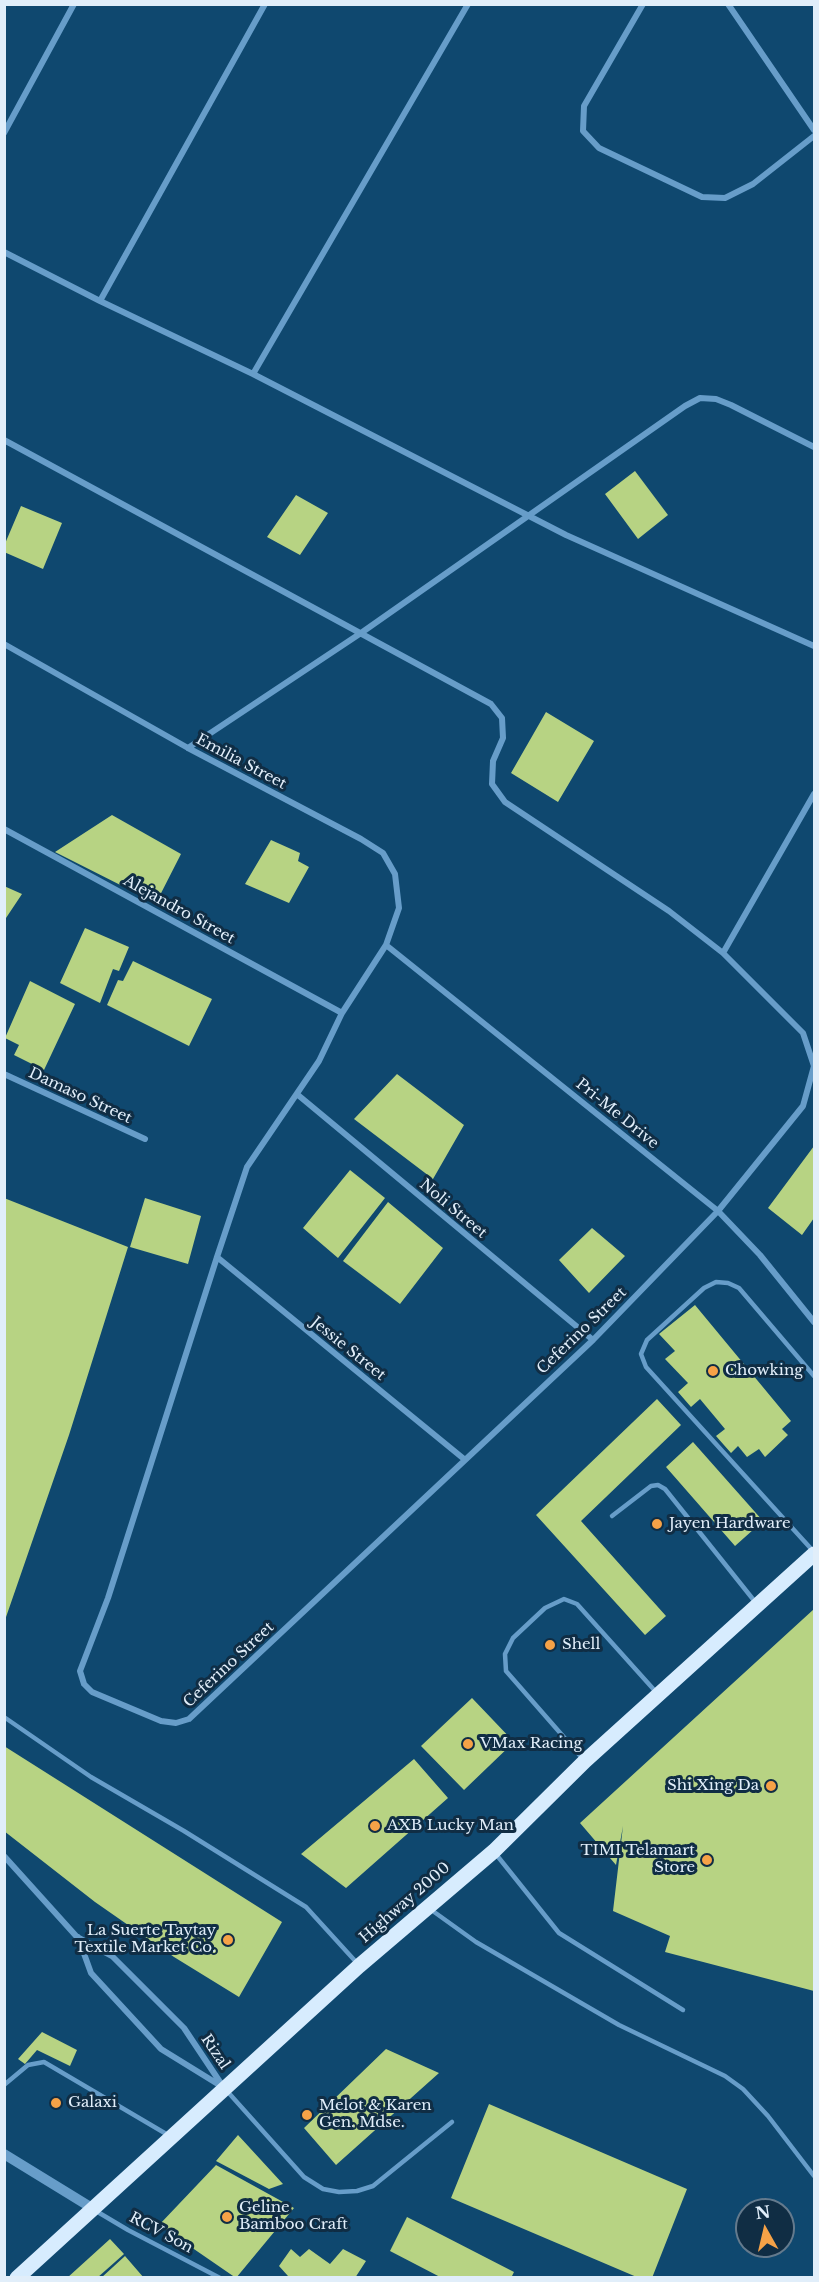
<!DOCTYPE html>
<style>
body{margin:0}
#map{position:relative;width:819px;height:2282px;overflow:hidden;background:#0f486f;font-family:"Libre Baskerville",serif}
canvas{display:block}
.frame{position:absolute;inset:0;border:6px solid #e1eefa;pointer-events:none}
.north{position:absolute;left:735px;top:2198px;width:60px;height:60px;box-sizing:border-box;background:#102d44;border:2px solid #647a8d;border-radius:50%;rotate:352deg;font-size:16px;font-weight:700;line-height:24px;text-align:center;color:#e1eefa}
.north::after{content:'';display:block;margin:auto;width:21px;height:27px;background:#f6a247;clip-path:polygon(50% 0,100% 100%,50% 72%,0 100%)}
</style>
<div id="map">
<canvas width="819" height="2282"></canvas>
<div class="frame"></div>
<div class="north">N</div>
</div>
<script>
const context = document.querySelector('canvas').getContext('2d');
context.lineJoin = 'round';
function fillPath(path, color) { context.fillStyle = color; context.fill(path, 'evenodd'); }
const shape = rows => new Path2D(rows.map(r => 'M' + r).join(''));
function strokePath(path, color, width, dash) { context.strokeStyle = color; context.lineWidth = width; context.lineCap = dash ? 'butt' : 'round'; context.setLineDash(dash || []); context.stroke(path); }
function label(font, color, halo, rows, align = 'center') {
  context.font = font + ' "Libre Baskerville",serif'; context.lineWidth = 6; context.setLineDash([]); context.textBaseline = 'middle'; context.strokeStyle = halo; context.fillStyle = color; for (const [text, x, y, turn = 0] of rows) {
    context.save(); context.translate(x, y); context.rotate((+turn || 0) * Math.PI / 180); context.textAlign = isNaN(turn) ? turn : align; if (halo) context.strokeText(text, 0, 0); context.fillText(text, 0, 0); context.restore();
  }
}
fillPath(shape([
 [635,471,668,515,638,539,605,494],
 [296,495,328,513,300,555,267,537],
 [21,506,62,523,43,569,4,552,4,546],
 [546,712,594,741,558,802,511,773],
 [112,815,181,854,156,903,55,852],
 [271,840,300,853,298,861,309,867,289,903,245,884],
 [4,886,22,894,4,921],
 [85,928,129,947,119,971,113,969,100,1003,60,983],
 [133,961,212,999,189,1046,107,1005,118,980,123,981],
 [30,981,75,1004,44,1070,14,1055,19,1045,5,1038],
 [397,1074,464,1125,433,1179,354,1119],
 [814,1146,814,1218,802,1235,768,1208],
 [350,1170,385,1198,338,1258,303,1228],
 [4,1198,128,1247,69,1435,5,1620],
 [145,1198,201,1216,188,1264,130,1247],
 [388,1202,443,1248,400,1304,343,1261],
 [592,1228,625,1256,589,1293,559,1260],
 [695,1305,791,1421,782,1429,788,1435,765,1457,759,1449,747,1457,738,1446,731,1453,716,1436,725,1429,700,1399,691,1407,678,1392,688,1383,665,1359,675,1351,659,1334],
 [657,1399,681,1425,581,1521,666,1616,645,1635,536,1515],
 [693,1442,763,1521,735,1546,666,1467],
 [814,1609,814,1991,665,1952,670,1936,613,1911,623,1826,616,1865,580,1823],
 [472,1698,514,1742,464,1790,421,1746],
 [4,1746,282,1922,239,1997,174,1957,95,1902,4,1831],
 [414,1759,448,1798,346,1888,301,1854],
 [42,2032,77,2050,70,2066,37,2050,25,2064,18,2059],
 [386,2049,439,2073,336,2165,304,2128],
 [489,2104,687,2189,652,2278,639,2278,451,2198],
 [238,2135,283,2184,269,2189,216,2161],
 [216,2165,294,2208,236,2278,159,2225],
 [407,2217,514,2272,511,2278,442,2278,390,2251],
 [110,2239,124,2254,97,2278,67,2278],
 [291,2249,300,2257,309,2249,330,2264,343,2249,366,2261,355,2278,287,2278,288,2276,279,2266],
 [125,2256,144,2278,101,2278]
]), '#b7d383');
strokePath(shape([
 [612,1516,651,1486,658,1485,665,1489,756,1603],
 [814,1552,646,1367,641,1354,647,1340,704,1288,716,1282,728,1283,739,1288,814,1376],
 [4,1717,91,1777,184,1831,306,1907,357,1963],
 [583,1759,506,1671,505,1654,513,1638,545,1608,564,1599,577,1604,656,1692],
 [495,1853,559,1933,683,2010],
 [430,1909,476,1942,619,2025,725,2076,743,2089,768,2116,814,2176],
 [4,2085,28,2065,44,2062,168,2135],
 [227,2091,304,2177,323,2189,339,2192,357,2191,373,2186,452,2122],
 [96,2211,128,2230,220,2278]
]), '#679dc9', 4.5);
strokePath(shape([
 [643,4,584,106,583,131,599,148,702,197,725,198,753,184,814,136],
 [728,4,814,130],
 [4,133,74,4],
 [4,252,100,301,253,374,566,535,814,646],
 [100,301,265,4],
 [253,374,468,4],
 [4,440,491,704,502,718,503,738,493,761,492,784,505,802,669,911,723,953,803,1033,814,1066,803,1106,718,1211,593,1340,189,1719,176,1723,161,1721,92,1692,84,1684,80,1671,108,1598,217,1257,247,1167,319,1061,342,1013,386,945,399,908,395,874,383,853,361,839,188,748,4,644],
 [188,748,361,633,685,406,700,398,716,399,731,405,814,447],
 [4,829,342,1013],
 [386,945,718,1211,760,1255,814,1322],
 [723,953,814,794],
 [4,1074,145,1139],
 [298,1095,593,1340],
 [217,1257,464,1459],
 [4,1856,77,1937,112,1956,184,2028,224,2088],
 [78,1937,91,1973,161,2049,221,2086]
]), '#679dc9', 6);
strokePath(shape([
 [4,2154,92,2208]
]), '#679dc9', 10);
strokePath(shape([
 [17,2278,359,1966,494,1851,585,1761,814,1554]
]), '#d7ecfe', 15);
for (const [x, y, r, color] of [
 [713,1371,6,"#f6a247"],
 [657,1524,6,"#f6a247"],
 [550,1645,6,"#f6a247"],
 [468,1744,6,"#f6a247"],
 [771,1786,6,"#f6a247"],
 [375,1826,6,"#f6a247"],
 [707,1860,6,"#f6a247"],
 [228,1940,6,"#f6a247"],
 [56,2103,6,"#f6a247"],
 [307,2115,6,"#f6a247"],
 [227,2217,6,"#f6a247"]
]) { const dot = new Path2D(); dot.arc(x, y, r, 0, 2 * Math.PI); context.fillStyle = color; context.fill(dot); strokePath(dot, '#102d44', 2); }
label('15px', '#e1eefa', '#102d44', [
 ["Emilia Street",241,762,28],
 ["Alejandro Street",179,910,29],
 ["Damaso Street",80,1096,25],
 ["Pri-Me Drive",617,1114,39],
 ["Noli Street",453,1209,40],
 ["Ceferino Street",582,1331,-44],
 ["Jessie Street",348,1349,39],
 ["Ceferino Street",229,1665,-43],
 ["Highway 2000",405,1903,-41],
 ["Rizal",215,2052,56],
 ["RCV Son",161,2233,28]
]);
label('15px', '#e1eefa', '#102d44', [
 ["Chowking",725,1371],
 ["Jayen Hardware",669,1524],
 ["Shell",562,1645],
 ["VMax Racing",480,1744],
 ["Shi Xing Da",759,1786,"right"],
 ["AXB Lucky Man",387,1826],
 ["TIMI Telamart",695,1851,"right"],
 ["Store",695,1868,"right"],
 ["La Suerte Taytay",216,1931,"right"],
 ["Textile Market Co.",216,1948,"right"],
 ["Galaxi",68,2103],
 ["Melot & Karen",319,2106],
 ["Gen. Mdse.",319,2123],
 ["Geline",239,2208],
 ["Bamboo Craft",239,2225]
], 'left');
</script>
